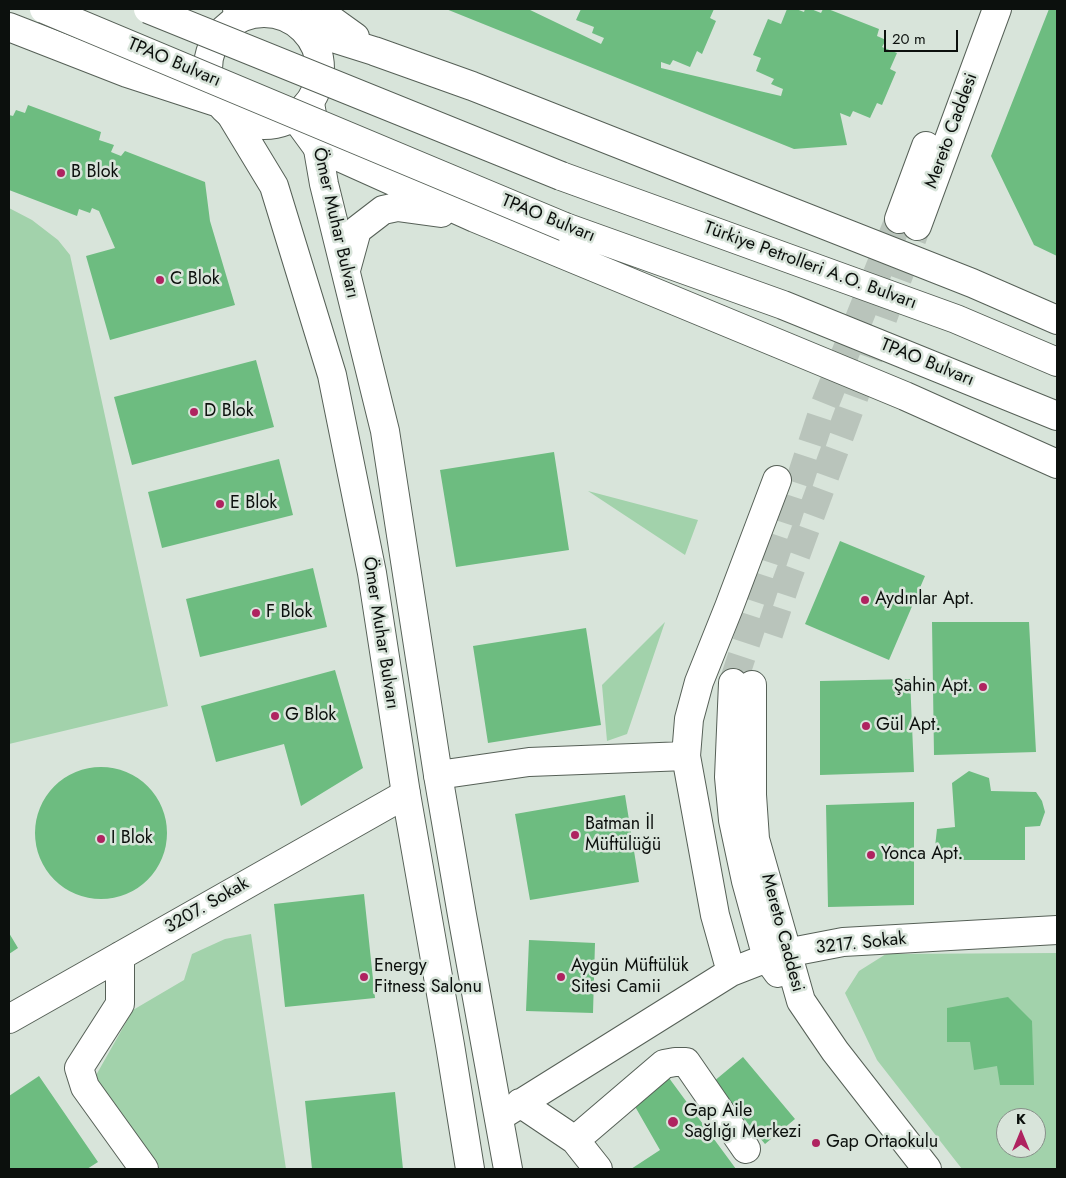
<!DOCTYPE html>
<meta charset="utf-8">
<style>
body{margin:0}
#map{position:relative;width:1066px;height:1178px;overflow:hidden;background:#d8e4da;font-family:Jost,sans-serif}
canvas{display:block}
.frame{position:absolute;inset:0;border:10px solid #0c100d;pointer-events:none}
.north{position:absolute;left:996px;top:1108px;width:50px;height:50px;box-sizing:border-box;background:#d8e4da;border:1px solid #868f88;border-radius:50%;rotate:0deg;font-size:14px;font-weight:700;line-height:20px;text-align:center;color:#0c100d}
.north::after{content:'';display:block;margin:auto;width:18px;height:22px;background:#af2360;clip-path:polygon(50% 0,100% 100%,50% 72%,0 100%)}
.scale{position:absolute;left:884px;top:30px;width:74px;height:22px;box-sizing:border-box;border:2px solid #0c100d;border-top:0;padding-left:6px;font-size:15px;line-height:18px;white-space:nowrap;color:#0c100d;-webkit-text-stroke:4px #d8e4da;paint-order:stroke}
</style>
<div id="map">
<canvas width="1066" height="1178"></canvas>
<div class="frame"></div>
<div class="north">K</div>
<div class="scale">20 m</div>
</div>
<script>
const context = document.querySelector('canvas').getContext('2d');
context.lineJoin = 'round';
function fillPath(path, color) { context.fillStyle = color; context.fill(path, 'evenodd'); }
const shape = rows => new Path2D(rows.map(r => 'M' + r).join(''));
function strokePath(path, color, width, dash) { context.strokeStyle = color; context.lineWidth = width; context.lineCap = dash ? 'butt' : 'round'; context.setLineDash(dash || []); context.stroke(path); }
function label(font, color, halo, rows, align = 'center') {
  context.font = font + ' Jost,sans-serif'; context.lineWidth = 5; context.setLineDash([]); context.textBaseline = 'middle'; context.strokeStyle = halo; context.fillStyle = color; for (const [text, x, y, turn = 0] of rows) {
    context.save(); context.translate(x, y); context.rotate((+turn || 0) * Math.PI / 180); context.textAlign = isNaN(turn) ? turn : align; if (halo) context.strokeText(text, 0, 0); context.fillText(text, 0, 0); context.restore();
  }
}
fillPath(shape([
 [9,208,32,220,58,240,70,255,168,706,9,744],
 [588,491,698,520,685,555],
 [665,622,627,734,607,741,602,685],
 [251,934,286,1169,160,1169,95,1077,133,1010,184,980,192,954,225,939],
 [1057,953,1057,1169,962,1169,877,1060,845,993,859,971,886,954],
 [1006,1118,1036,1118,1036,1148,1006,1148]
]), '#a2d2ab');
fillPath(shape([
 [446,9,528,9,601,44,604,38,592,33,594,27,576,20,581,9,714,9,710,18,716,21,702,54,697,51,690,67,673,60,670,65,661,62,661,68,781,96,783,89,771,84,774,79,756,71,761,58,753,55,768,19,781,24,787,9,796,9,804,12,805,9,811,9,821,13,823,9,828,9,879,29,877,36,886,40,882,47,897,53,890,69,896,72,882,105,877,103,870,118,853,111,850,117,840,113,847,145,794,149],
 [1049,9,1057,9,1057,256,1034,245,991,156],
 [28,105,101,132,99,140,114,145,111,152,121,156,125,151,205,182,210,221,235,305,110,340,86,256,115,248,99,211,92,208,90,213,79,209,77,216,9,190,9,115,13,116,16,110,25,113],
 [256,360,274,427,132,465,114,397],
 [554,452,569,550,456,567,440,470],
 [279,459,293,515,162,548,148,492],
 [840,541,925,576,889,660,805,624],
 [313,568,327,627,200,657,186,599],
 [932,622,1029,622,1036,752,934,755],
 [586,628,601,725,488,743,473,646],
 [335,670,363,768,301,806,284,744,216,762,201,706],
 [910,679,914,772,820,775,820,681],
 '35 833a66 66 0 1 1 132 0a66 66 0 1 1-132 0Z',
 [969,771,989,778,991,791,1036,792,1042,801,1045,812,1040,826,1025,827,1025,860,940,860,935,847,937,829,955,827,952,783],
 [625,795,639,882,530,900,515,814],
 [914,802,914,905,828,907,826,805],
 [364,894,375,998,285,1007,274,904],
 [9,933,18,948,9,954],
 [529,940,595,943,593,1013,526,1011],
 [1008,997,1032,1021,1034,1085,1000,1085,997,1066,974,1070,970,1042,947,1042,947,1008],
 [743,1057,795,1119,765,1144,713,1082],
 [39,1076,98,1162,87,1169,9,1169,9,1096],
 [669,1078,736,1169,631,1169,660,1150,633,1103],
 [395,1092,403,1169,312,1169,305,1101]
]), '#6dbc80');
strokePath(shape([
 [769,634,787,580,917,226],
 [733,683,825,404,899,219]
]), '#b9c4bb', 28, [28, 14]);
const minor = shape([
 [899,219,926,146],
 [917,226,997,9],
 [733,683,729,777,733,820,746,881,767,958,778,973],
 [752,685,752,795,755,839,801,1001,835,1051,927,1169],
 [438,775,529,762,686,756],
 [120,956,120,1004,79,1068,85,1087,144,1169],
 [731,972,715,915,686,756,689,719,699,682,729,607,777,480],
 [9,1019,406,794],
 [520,1103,575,1140,598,1169],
 [499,1117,731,972,767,958,786,953,843,942,1057,930],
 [575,1140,664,1064,675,1062,686,1062,746,1149]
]);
const major = shape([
 [237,9,242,17],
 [285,9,290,19],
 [310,103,324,184,385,431,438,775,462,915,508,1169],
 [231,115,274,186,332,375,372,573,406,794,450,1045,470,1169]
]);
const highway = shape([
 [316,9,355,37],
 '208 69a56 56 0 1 1 112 0a56 56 0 1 1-112 0Z',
 [9,27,127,73,219,103],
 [304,29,374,51,472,86,972,283,1057,320],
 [295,117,317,147,475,218,905,396,1057,464],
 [561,176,956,319,1057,362],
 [565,227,783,305,1057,416],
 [346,270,357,230,383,210,397,207,441,213]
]);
strokePath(minor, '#566057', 30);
strokePath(major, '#566057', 30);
strokePath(highway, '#566057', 30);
strokePath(minor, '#fff', 28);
strokePath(major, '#fff', 28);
strokePath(highway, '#fff', 28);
const highwayBridge = shape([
 [44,9,565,227],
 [148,9,561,176]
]);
strokePath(highwayBridge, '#566057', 30, []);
strokePath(highwayBridge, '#fff', 28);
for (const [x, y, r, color] of [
 [61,173,5,"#af2360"],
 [160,280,5,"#af2360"],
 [194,412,5,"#af2360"],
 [220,504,5,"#af2360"],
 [865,600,5,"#af2360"],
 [256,613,5,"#af2360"],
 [983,687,5,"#af2360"],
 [275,716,5,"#af2360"],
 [866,726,5,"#af2360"],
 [575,835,5,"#af2360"],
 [101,839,5,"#af2360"],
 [871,855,5,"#af2360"],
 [364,977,5,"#af2360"],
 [561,977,5,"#af2360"],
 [673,1122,6,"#af2360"],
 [816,1143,5,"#af2360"]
]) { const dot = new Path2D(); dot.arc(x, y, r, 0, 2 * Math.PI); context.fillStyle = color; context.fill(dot); strokePath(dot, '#d8e4da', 2); }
label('18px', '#0c100d', '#d8e4da', [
 ["TPAO Bulvarı",174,63,23],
 ["Mereto Caddesi",952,131,-70],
 ["TPAO Bulvarı",548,219,22],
 ["Ömer Muhar Bulvarı",335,223,77],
 ["Türkiye Petrolleri A.O. Bulvarı",810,266,20],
 ["TPAO Bulvarı",927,363,22],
 ["Ömer Muhar Bulvarı",380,633,81],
 ["3207. Sokak",207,906,-30],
 ["Mereto Caddesi",782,933,75],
 ["3217. Sokak",861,944,-6]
]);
label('18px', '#0c100d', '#d8e4da', [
 ["B Blok",71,173],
 ["C Blok",170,280],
 ["D Blok",204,412],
 ["E Blok",230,504],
 ["Aydınlar Apt.",875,600],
 ["F Blok",266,613],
 ["Şahin Apt.",973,687,"right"],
 ["G Blok",285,716],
 ["Gül Apt.",876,726],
 ["Batman İl",585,825],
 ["Müftülüğü",585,846],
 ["I Blok",111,839],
 ["Yonca Apt.",881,855],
 ["Energy",374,967],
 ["Fitness Salonu",374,988],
 ["Aygün Müftülük",571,967],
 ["Sitesi Camii",571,988],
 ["Gap Aile",684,1112],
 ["Sağlığı Merkezi",684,1133],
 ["Gap Ortaokulu",826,1143]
], 'left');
</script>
